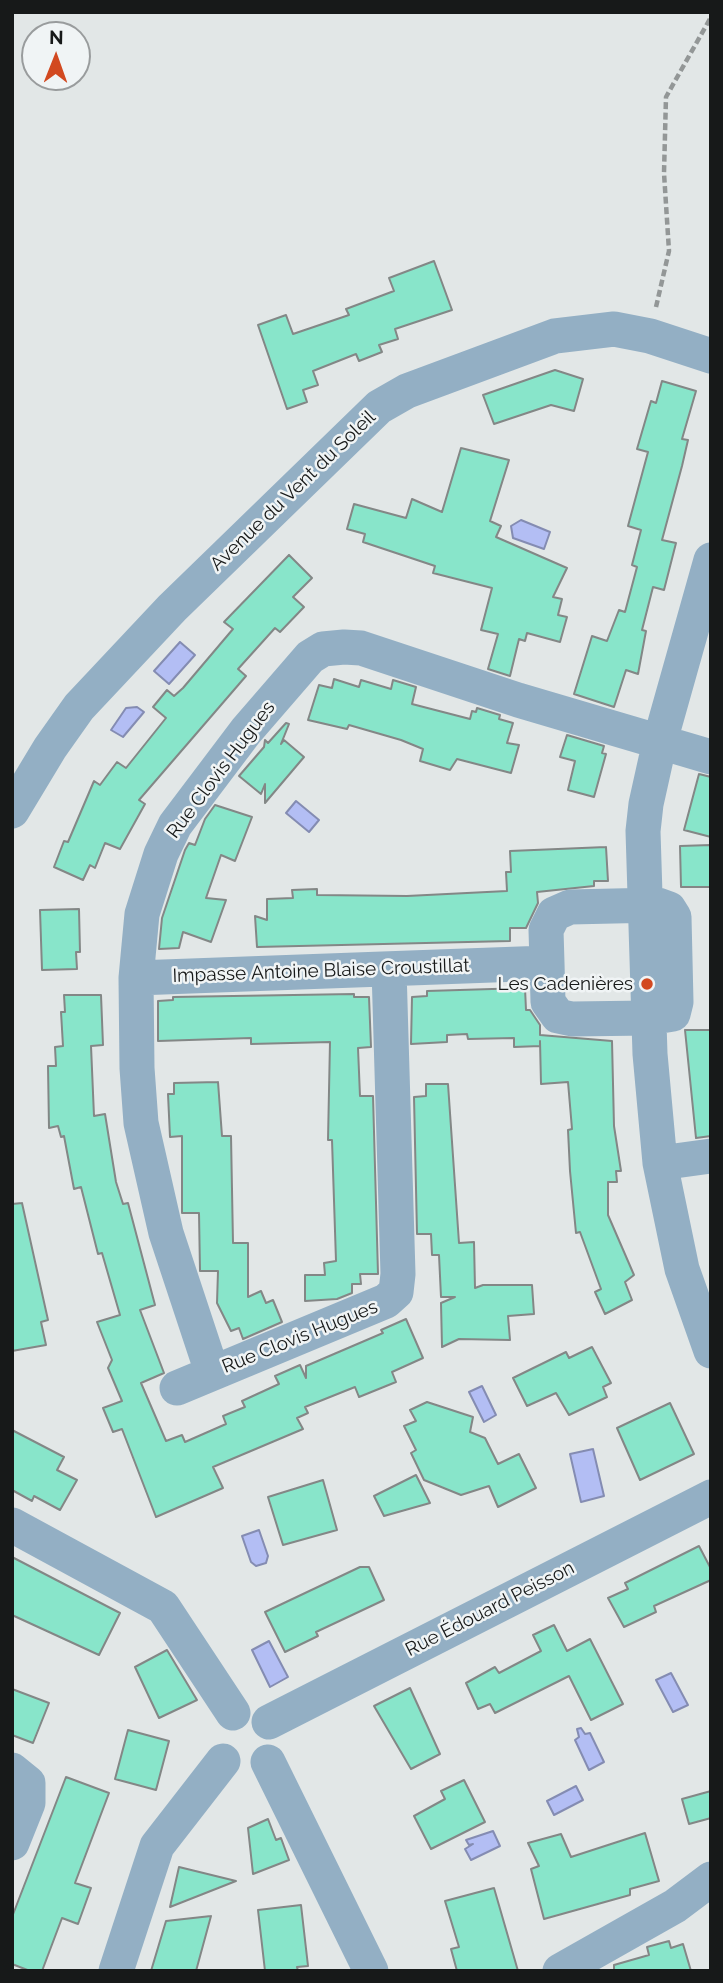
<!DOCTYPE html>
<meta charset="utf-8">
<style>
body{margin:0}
#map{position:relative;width:723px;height:1983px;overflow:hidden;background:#e2e7e7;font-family:Raleway,sans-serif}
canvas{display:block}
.frame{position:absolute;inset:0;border:14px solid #171919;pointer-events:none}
.north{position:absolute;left:21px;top:21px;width:70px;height:70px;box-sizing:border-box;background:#f0f4f5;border:2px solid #999c9d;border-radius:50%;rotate:1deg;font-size:19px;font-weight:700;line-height:28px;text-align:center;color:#171919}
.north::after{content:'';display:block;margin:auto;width:24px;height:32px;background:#d24920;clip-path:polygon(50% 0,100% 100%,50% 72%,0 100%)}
</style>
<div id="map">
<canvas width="723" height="1983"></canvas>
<div class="frame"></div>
<div class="north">N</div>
</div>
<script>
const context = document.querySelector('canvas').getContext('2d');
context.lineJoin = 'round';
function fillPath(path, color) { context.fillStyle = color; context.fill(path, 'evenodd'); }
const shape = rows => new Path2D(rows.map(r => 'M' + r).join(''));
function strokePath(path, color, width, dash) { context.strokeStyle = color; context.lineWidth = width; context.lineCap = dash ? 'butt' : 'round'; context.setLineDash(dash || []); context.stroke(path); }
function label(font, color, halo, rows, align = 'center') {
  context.font = font + ' Raleway,sans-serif'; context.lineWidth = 5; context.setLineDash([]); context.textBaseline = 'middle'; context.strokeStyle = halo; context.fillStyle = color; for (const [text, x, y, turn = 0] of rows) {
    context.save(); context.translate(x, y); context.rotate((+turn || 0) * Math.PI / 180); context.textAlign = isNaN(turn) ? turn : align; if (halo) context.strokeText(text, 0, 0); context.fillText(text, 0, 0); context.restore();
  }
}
const water = shape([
 [521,520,550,532,544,549,513,538,511,526,521,520],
 [180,642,195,655,169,684,154,671,180,642],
 [137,707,144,712,123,737,111,730,126,708,137,707],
 [296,801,319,820,309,832,286,813,296,801],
 [482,1386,496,1415,484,1422,469,1392,482,1386],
 [593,1449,604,1496,581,1502,570,1454,593,1449],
 [259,1530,268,1556,266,1563,256,1566,251,1562,242,1536,259,1530],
 [269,1641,288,1677,270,1687,252,1650,269,1641],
 [671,1673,688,1705,673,1712,656,1680,671,1673],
 [581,1728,585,1734,590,1733,604,1762,589,1770,575,1740,579,1737,577,1729,581,1728],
 [576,1786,583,1800,554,1815,547,1801,576,1786],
 [493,1831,500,1846,471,1860,465,1849,473,1844,469,1845,466,1840,493,1831]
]);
fillPath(water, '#b3bef4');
strokePath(water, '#848cb2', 2);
const building = shape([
 [434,261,452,310,395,329,398,339,379,345,382,352,359,361,356,354,313,371,318,385,303,390,307,402,287,409,258,325,286,315,293,334,349,315,346,309,394,291,389,278,434,261],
 [555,370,583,379,574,411,551,405,494,424,483,395,555,370],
 [662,381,696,391,682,439,688,440,682,466,662,540,676,543,664,590,653,587,642,630,646,631,638,674,626,670,614,707,574,694,592,636,607,641,619,610,625,612,637,567,632,565,641,530,628,526,648,452,637,449,651,401,656,403,662,381],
 [461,448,509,460,490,521,501,526,496,537,567,568,553,597,562,599,558,615,567,617,560,642,527,633,525,641,519,639,510,676,488,669,498,634,481,630,492,588,433,573,435,566,363,542,365,534,347,529,354,504,406,518,412,499,442,512,461,448],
 [289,555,312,578,293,597,304,607,280,632,275,628,238,669,246,676,139,800,145,804,120,849,105,843,95,868,90,865,83,880,54,867,64,841,68,842,94,781,100,785,117,762,126,768,166,718,153,707,167,690,174,696,183,688,233,629,224,622,289,555],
 [334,679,359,687,361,680,391,689,393,680,416,687,412,704,470,719,472,711,476,712,477,708,500,715,499,719,513,723,507,743,519,745,511,773,457,759,450,770,420,761,423,749,401,740,349,725,347,729,308,720,319,685,332,688,334,679],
 [286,723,289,724,281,744,284,740,304,757,265,803,265,784,261,794,239,776,264,747,265,740,268,743,286,723],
 [567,735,604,746,602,753,606,754,594,797,568,790,575,761,560,757,567,735],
 [699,774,711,777,711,837,684,830,699,774],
 [215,805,252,817,235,861,221,855,206,898,226,900,211,942,183,932,179,948,159,949,162,918,185,850,189,843,195,845,205,819,215,805],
 [711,845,711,887,681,887,680,846,711,845],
 [606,847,608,881,594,881,594,886,537,892,538,903,526,928,510,928,510,941,257,947,255,916,267,920,267,899,293,898,292,890,317,889,317,895,407,896,507,891,506,872,511,872,510,851,606,847],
 [79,909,80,952,76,952,77,969,42,970,40,910,79,909],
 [525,988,526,1010,530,1010,540,1025,540,1035,612,1041,614,1126,621,1171,616,1171,617,1182,608,1182,608,1215,634,1275,625,1282,632,1300,605,1314,595,1292,601,1289,580,1232,576,1233,570,1171,568,1130,572,1129,568,1082,541,1084,540,1041,540,1046,514,1047,514,1038,468,1039,467,1034,447,1035,447,1042,411,1044,412,997,427,996,427,991,525,988],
 [354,994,354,997,369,997,371,1047,358,1048,360,1096,373,1096,378,1274,360,1274,361,1284,352,1284,352,1293,337,1299,305,1301,305,1275,325,1275,324,1263,336,1261,332,1140,328,1140,330,1042,251,1044,251,1038,158,1041,158,1001,173,1000,173,997,354,994],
 [64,995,101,995,103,1045,91,1046,94,1116,105,1114,116,1182,123,1204,128,1203,155,1305,140,1310,164,1373,141,1383,166,1441,182,1435,185,1442,226,1424,223,1416,245,1407,242,1401,279,1384,275,1376,300,1365,306,1378,306,1366,383,1333,381,1330,406,1319,423,1358,392,1372,396,1382,359,1397,355,1387,305,1407,308,1413,297,1418,303,1429,213,1467,223,1488,156,1517,122,1429,113,1432,103,1408,122,1401,108,1368,112,1360,97,1322,120,1315,102,1253,98,1254,81,1187,74,1189,64,1136,61,1137,58,1126,49,1128,48,1066,56,1066,55,1047,63,1046,61,1012,65,1012,64,995],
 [685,1030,711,1030,711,1136,696,1138,685,1030],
 [218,1082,222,1136,231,1136,233,1243,248,1243,248,1297,261,1291,266,1303,273,1300,282,1322,243,1339,239,1328,231,1331,217,1303,218,1271,200,1271,199,1213,182,1213,182,1136,170,1137,168,1094,174,1094,174,1083,218,1082],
 [426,1084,448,1084,459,1243,474,1242,475,1288,483,1285,532,1285,534,1314,508,1316,510,1340,459,1339,442,1347,441,1303,455,1297,441,1297,439,1255,432,1255,431,1234,417,1234,414,1097,426,1096,426,1084],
 [22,1203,48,1320,41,1322,46,1345,12,1351,12,1204,22,1203],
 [592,1347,611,1383,603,1387,607,1397,569,1415,556,1393,527,1406,513,1378,566,1352,569,1358,592,1347],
 [427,1402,473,1417,470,1432,485,1438,498,1464,519,1454,536,1488,498,1507,489,1486,461,1495,424,1480,411,1453,416,1450,404,1426,416,1421,410,1410,427,1402],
 [670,1403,694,1454,640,1480,617,1428,670,1403],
 [12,1430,64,1457,57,1470,77,1480,60,1510,34,1496,32,1501,12,1490,12,1430],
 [416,1475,430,1503,384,1516,374,1496,416,1475],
 [323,1480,337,1530,283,1545,268,1497,323,1480],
 [699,1546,711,1569,711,1580,654,1606,656,1612,624,1627,608,1598,628,1589,625,1583,699,1546],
 [12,1557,120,1613,99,1655,12,1615,12,1557],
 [360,1567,369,1567,384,1600,316,1632,318,1636,285,1652,265,1612,360,1567],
 [554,1625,567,1651,590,1639,623,1704,591,1720,569,1676,495,1713,490,1704,478,1709,466,1683,495,1667,499,1673,541,1651,533,1635,554,1625],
 [167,1650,197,1700,159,1718,135,1667,167,1650],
 [410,1688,440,1754,411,1769,374,1706,410,1688],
 [12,1689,49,1703,33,1743,12,1735,12,1689],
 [128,1730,169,1741,156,1790,115,1779,128,1730],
 [66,1777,109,1793,75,1883,91,1888,78,1924,62,1918,42,1971,30,1971,12,1964,12,1917,66,1777],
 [464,1780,485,1822,431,1849,414,1816,445,1799,441,1791,464,1780],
 [711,1791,711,1818,689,1824,682,1799,711,1791],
 [268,1819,276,1840,281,1838,289,1860,253,1874,248,1828,268,1819],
 [645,1833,659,1881,630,1889,630,1895,544,1919,531,1869,539,1866,528,1843,561,1834,571,1857,645,1833],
 [179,1867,236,1881,170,1907,179,1867],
 [494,1888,518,1971,457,1971,451,1949,459,1947,445,1901,494,1888],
 [301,1905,308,1966,297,1967,298,1971,265,1971,258,1910,301,1905],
 [211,1916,196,1971,151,1971,166,1921,211,1916],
 [669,1941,671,1948,683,1944,691,1971,614,1971,614,1965,649,1955,647,1947,669,1941]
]);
fillPath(building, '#88e5ca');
strokePath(building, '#838786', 2);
strokePath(shape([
 [656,307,669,251,664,173,666,97,711,17]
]), '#939797', 4.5, [7, 3.5]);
strokePath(shape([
 [711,560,660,741,646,804,643,831,650,1054,660,1163,682,1269,711,1351],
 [12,811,50,748,79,707,172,608,379,407,407,391,555,336,614,329,650,336,711,356],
 [658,905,669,909,674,917,676,1002,673,1014,649,1018,572,1019,558,1016,548,1002,547,963,546,930,554,914,570,907,658,905],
 [136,978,547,963],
 [660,1163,711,1156],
 [212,1372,166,1233,141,1123,137,1068,136,978,142,914,161,854,175,825,246,731,310,657,323,649,344,647,361,648,518,700,711,757],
 [177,1388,386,1301,396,1292,398,1274,389,969],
 [12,1525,163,1607,233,1713],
 [269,1722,711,1497],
 [268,1762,371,1971],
 [12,1770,28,1783,28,1803,12,1843],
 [116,1971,157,1846,223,1761],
 [560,1971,675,1906,711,1879]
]), '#93afc4', 35);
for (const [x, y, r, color] of [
 [647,984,7,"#d24920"]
]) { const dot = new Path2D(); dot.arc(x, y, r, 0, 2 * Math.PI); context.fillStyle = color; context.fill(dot); strokePath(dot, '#f0f4f5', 2.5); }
label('19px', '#171919', '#f0f4f5', [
 ["Avenue du Vent du Soleil",293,491,-44],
 ["Rue Clovis Hugues",221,770,-53],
 ["Impasse Antoine Blaise Croustillat",321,971,-2],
 ["Rue Clovis Hugues",300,1337,-22],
 ["Rue Édouard Peisson",490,1609,-27]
]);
label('19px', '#171919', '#f0f4f5', [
 ["Les Cadenières",633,984]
], 'right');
</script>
